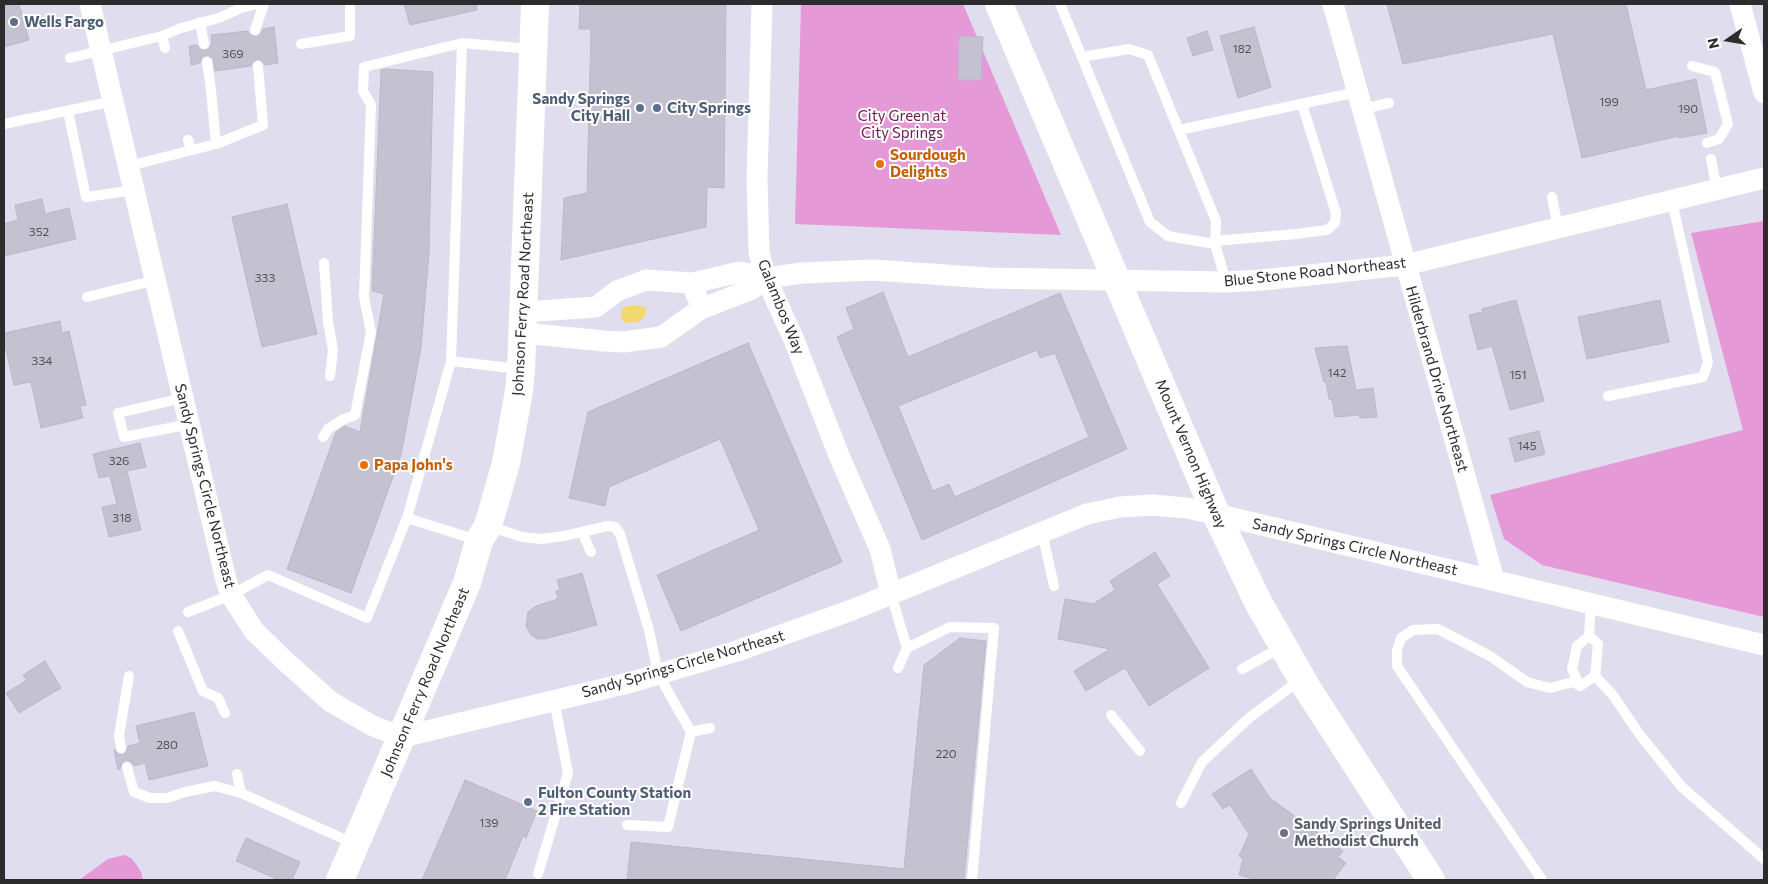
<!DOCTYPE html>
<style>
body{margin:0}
#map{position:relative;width:1768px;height:884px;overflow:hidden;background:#e0deee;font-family:Commissioner,sans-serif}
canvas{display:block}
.frame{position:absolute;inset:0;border:5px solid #2c2c2c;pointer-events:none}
.north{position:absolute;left:1703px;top:15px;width:50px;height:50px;-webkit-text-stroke:4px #fff;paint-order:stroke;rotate:257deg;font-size:14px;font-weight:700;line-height:20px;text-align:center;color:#2c2c2c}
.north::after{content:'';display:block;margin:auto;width:18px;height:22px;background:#2c2c2c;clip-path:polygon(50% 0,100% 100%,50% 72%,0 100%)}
</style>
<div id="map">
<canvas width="1768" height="884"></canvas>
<div class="frame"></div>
<div class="north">N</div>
</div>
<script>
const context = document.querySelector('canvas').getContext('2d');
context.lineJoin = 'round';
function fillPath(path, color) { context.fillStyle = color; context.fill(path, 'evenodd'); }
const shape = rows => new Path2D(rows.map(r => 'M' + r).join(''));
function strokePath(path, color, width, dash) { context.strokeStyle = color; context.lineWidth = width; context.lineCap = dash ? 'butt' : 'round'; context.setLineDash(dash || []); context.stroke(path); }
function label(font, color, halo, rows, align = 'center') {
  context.font = font + ' Commissioner,sans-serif'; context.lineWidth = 4; context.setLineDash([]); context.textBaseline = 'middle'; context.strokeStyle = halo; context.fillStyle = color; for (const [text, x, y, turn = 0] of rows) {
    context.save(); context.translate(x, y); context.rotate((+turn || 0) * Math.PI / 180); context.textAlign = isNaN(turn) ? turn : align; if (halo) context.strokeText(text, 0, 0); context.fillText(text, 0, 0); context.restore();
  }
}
fillPath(shape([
 [801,4,963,4,1061,235,795,224],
 [1764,221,1764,617,1542,565,1504,539,1490,495,1743,430,1691,233],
 [124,855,131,858,136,864,141,872,143,880,79,880,108,859]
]), '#e699d7');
fillPath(shape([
 [635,305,642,306,646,308,645,316,639,322,625,323,621,318,621,310,627,306]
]), '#f3d96e');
const building = shape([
 [4,4,19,4,29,40,4,47,4,4],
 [404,4,476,4,477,10,410,25,404,4],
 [580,4,726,4,724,188,707,187,706,227,561,260,564,198,587,193,591,29,579,29,580,4],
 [1387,4,1626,4,1646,90,1696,79,1707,133,1679,138,1679,136,1582,158,1553,34,1403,64,1387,4],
 [274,27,278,63,265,65,261,60,257,59,252,63,251,66,215,71,213,58,207,55,202,57,200,63,191,65,189,46,197,45,201,50,208,50,212,43,211,35,248,31,250,35,256,37,260,35,263,29,274,27],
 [1254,27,1271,87,1238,98,1220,36,1254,27],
 [1207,31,1213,50,1193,56,1187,38,1207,31],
 [959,36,983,37,981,80,958,80,959,36],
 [387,69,433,72,429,253,421,348,401,455,351,593,287,569,336,432,345,426,360,432,384,294,372,291,381,70,387,69],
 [42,199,45,214,69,208,76,239,4,256,4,224,18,220,15,205,42,199],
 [287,204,317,334,262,347,232,217,287,204],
 [883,292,908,357,1060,293,1127,449,922,540,837,337,854,329,846,308,883,292],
 [1037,350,1040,358,1055,353,1089,437,955,497,949,484,933,491,898,406,1037,350],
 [1516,300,1544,401,1510,410,1492,346,1478,350,1469,315,1483,312,1482,309,1516,300],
 [1660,300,1669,342,1587,359,1578,317,1660,300],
 [60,321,62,333,69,331,86,405,80,406,83,418,41,428,31,382,14,385,4,341,4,333,60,321],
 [748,343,842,562,681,631,657,575,759,530,720,439,609,487,605,506,569,498,588,412,748,343],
 [1347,346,1356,390,1373,388,1377,417,1360,418,1359,415,1335,417,1332,400,1329,399,1326,382,1324,382,1315,348,1347,346],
 [1539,431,1545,454,1515,462,1509,438,1539,431],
 [140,443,146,467,127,471,141,530,109,537,102,507,117,504,110,476,99,478,93,454,140,443],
 [1155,552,1170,576,1157,584,1209,668,1149,706,1125,668,1086,691,1074,671,1110,649,1058,639,1065,599,1093,604,1115,590,1110,581,1155,552],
 [582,573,597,625,544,639,538,639,531,635,526,626,528,612,536,606,558,599,556,591,560,590,557,580,582,573],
 [960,638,986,641,964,880,627,880,631,842,904,869,924,665,960,638],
 [45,661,61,688,19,713,6,693,27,680,23,675,45,661],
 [194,712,208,766,149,780,145,763,134,766,131,762,126,760,122,763,120,769,118,770,114,749,118,754,123,755,127,751,128,746,140,743,136,726,194,712],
 [1251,769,1270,798,1343,851,1338,857,1346,863,1333,880,1258,880,1239,875,1243,859,1239,856,1249,834,1230,805,1223,809,1212,794,1251,769],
 [465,780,537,811,526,838,523,836,505,880,422,880,465,780],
 [246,838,300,862,292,880,279,880,236,861,246,838]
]);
fillPath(building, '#c4c2d0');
strokePath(building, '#bbb7ca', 1);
strokePath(shape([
 [1060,4,1150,222,1168,236,1215,244,1226,282],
 [200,22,204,44],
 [255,30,264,4],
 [162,36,181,28,219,18,241,8,257,4],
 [301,44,350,36,350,4],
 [1082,57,1129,49,1148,55,1216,221,1215,244],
 [70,58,162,36,165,48],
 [207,62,211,90,216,144],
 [1692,66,1715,72,1728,124,1719,139,1707,143],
 [1362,109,1389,103],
 [68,111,86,197,134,190],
 [4,124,114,101],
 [1179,130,1357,92],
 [188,140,191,150],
 [1711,159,1717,190],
 [129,166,216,144,263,125,258,66],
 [1552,197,1558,228],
 [1215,241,1296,234,1327,230,1335,223,1336,213,1302,104],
 [324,263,328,322,333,350,330,376],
 [87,297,156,280],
 [451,361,519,369],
 [1608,396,1703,377,1708,362,1672,201],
 [183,398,118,413,124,437,190,424],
 [323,437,328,429,342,420,355,415,371,332,364,297,371,105,363,91,364,67,462,43,532,49],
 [407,518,477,540],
 [489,526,522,537,541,539,564,536,608,526,615,527,620,534,649,630,658,674,691,732,668,827,627,825],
 [582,532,591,552],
 [1042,532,1054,586],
 [891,594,907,648,898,668],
 [188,612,231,595,268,575,367,618,407,518,451,361,462,43],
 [178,631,203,691,218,698,225,713],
 [907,648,950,627,994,628,972,880],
 [1242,669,1282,647],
 [1595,676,1612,694,1640,735,1682,787,1764,859],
 [1580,686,1572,669,1577,646,1589,636,1591,603],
 [1580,686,1595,676,1598,644,1589,636],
 [1111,715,1140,751],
 [691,732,710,728],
 [121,748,119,735,129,676],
 [127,767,134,792,150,798,167,798,185,792,215,786,241,793,355,844],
 [237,774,241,793],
 [1181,803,1202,762,1249,718,1300,680],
 [538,874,568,773,554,700],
 [1542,880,1397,666,1397,650,1401,638,1413,630,1438,629,1490,656,1527,682,1550,688,1573,682,1580,686]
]), '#fff', 10);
strokePath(shape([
 [90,4,226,580,231,595,254,631,284,660,331,702,373,726,402,737,632,682,737,651,852,610,1087,514,1120,507,1153,505,1186,508,1216,514,1764,645],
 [762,4,757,179,759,252,766,278,794,340,840,458,880,549,891,594],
 [1333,4,1494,580],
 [1740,4,1764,93],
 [692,283,740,272,766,278,802,273,874,270,988,278,1226,282,1262,280,1405,265,1764,178],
 [524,312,596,307,617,291,646,280,692,283,697,297],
 [523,333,604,341,624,342,661,337,701,309,752,289,766,278]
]), '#fff', 21);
strokePath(shape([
 [999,4,1216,514,1258,602,1307,688,1431,880],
 [340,880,467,583,479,541,488,526,506,463,519,391,521,369,535,4]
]), '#fff', 28);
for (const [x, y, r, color] of [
 [14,22,5,"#5c6f8a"],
 [640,108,5,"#5c6f8a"],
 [657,108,5,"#5c6f8a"],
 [880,164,5,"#e8710a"],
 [364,465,5,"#e8710a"],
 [528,802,5,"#5c6f8a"],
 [1284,833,5,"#6b7280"]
]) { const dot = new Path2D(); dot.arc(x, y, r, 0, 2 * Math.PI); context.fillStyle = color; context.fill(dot); strokePath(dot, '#fff', 2); }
label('12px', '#525255', null, [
 ["182",1242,49],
 ["369",233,54],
 ["199",1609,102],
 ["190",1688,109],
 ["352",39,232],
 ["333",265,278],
 ["334",42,361],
 ["142",1337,373],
 ["151",1518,375],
 ["145",1527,446],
 ["326",119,461],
 ["318",122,518],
 ["280",167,745],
 ["220",946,754],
 ["139",489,823]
]);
label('bold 15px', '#4e5e75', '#fff', [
 ["Wells Fargo",24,22],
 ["Sandy Springs",630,99,"right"],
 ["City Hall",630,116,"right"],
 ["City Springs",667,108],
 ["Fulton County Station",538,793],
 ["2 Fire Station",538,810]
], 'left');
label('15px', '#6d1851', '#fff', [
 ["City Green at",902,116],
 ["City Springs",902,133]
]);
label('bold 15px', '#c56008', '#fff', [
 ["Sourdough",890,155],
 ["Delights",890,172],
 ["Papa John's",374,465]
], 'left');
label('15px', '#2c2c2c', '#fff', [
 ["Blue Stone Road Northeast",1315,272,-6],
 ["Johnson Ferry Road Northeast",523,294,-87],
 ["Galambos Way",781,307,68],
 ["Hilderbrand Drive Northeast",1437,379,74],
 ["Mount Vernon Highway",1191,454,67],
 ["Sandy Springs Circle Northeast",205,486,76],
 ["Sandy Springs Circle Northeast",1355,547,13],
 ["Sandy Springs Circle Northeast",683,664,-16],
 ["Johnson Ferry Road Northeast",425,682,-67]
]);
label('bold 15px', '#5b616d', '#fff', [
 ["Sandy Springs United",1294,824],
 ["Methodist Church",1294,841]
], 'left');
</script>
